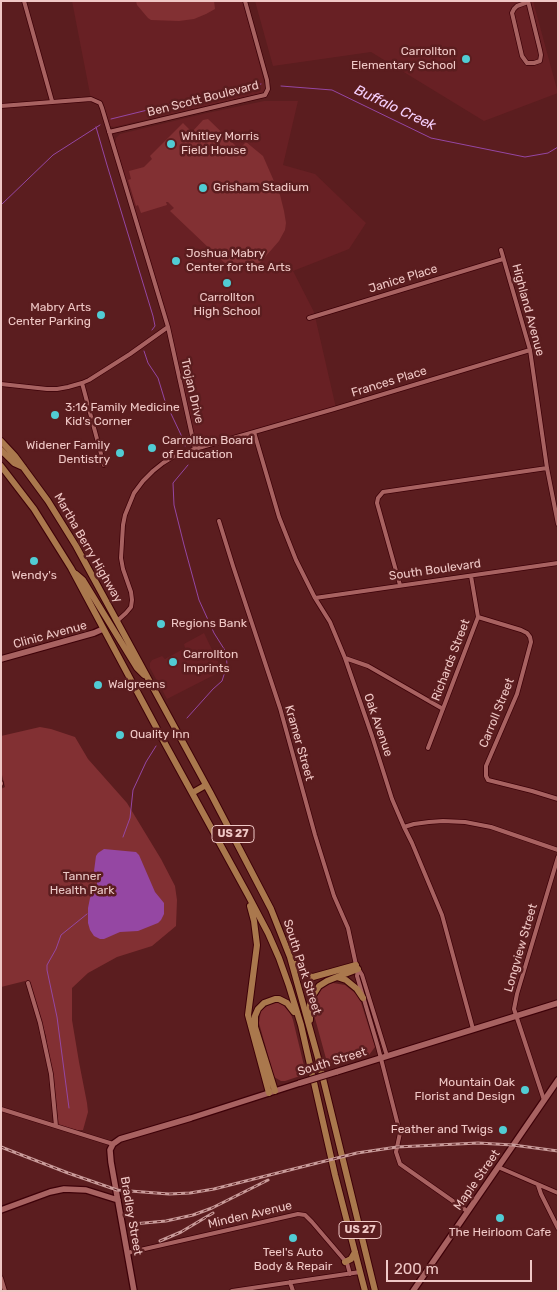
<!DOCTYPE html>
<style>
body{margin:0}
#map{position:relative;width:559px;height:1292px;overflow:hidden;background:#5b1d1f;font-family:Rubik,sans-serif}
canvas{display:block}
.frame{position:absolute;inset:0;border:2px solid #f0c8c6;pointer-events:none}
.scale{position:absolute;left:386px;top:1260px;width:146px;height:22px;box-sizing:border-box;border:2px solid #f0c8c6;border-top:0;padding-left:6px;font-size:15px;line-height:18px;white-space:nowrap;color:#f0c8c6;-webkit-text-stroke:4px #5b1d1f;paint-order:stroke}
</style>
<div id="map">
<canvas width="559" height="1292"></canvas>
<div class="frame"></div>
<div class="scale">200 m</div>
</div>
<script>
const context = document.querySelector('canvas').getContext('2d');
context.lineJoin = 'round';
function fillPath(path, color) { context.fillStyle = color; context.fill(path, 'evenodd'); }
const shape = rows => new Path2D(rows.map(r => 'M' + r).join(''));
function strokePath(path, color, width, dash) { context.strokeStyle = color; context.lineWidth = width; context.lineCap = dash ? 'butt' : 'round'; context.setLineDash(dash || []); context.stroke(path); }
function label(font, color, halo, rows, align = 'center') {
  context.font = font + ' Rubik,sans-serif'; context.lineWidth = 5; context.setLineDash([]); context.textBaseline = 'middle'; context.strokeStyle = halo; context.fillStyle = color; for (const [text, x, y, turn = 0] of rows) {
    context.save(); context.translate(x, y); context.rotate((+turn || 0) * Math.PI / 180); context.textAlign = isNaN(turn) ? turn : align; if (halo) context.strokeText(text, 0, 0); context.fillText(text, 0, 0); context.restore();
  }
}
fillPath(shape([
 [72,1,243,1,266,89,263,93,114,127,110,126,103,102,91,99],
 [255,1,533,1,558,93,484,121,371,52,273,66],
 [264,101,298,101,283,165,315,174,366,223,349,249,293,271,314,312,336,408,195,449,168,327,115,143,116,138,120,134,207,113],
 [204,633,218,662,216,674,167,699,150,668,150,663,152,660,162,656,165,659,185,648,184,644]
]), '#682024');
fillPath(shape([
 [136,1,214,1,215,9,206,14,194,19,179,21,151,20,148,18,137,5],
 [208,119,239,149,246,142,263,156,280,195,284,211,286,223,285,230,279,241,259,264,230,268,170,211,174,208,168,202,166,202,167,205,141,213,138,205,136,206,128,180,131,179,129,171,144,167,152,159,150,156,183,123,192,132,203,120],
 [40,727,51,729,75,737,88,759,127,803,161,859,175,886,177,900,176,926,152,946,117,957,88,973,72,988,72,1020,79,1062,87,1103,88,1112,83,1130,77,1130,56,1126,46,1036,35,1003,25,981,1,987,1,789,5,787,1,771,1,736],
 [333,983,345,985,359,996,375,1047,369,1055,328,1066,313,1011,313,1001,319,990,325,985],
 [277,1002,284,1006,290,1012,293,1020,306,1074,285,1081,281,1081,274,1077,259,1023,261,1010,270,1004]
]), '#823033');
fillPath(shape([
 [104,849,136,852,139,855,155,892,164,903,164,914,161,920,158,923,138,931,120,932,104,939,100,939,94,936,90,930,88,923,88,908,90,898,97,885,97,881,94,871,96,856,98,853]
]), '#9547a3');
strokePath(shape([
 [281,86,332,90,431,138,525,157,548,153,558,147],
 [111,119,180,102,261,84],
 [96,127,107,165,153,316,155,326,152,330],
 [1,205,53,155,100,125],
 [144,351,148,363,158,378,165,401,182,437,185,446],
 [187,718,213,689,222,681,227,665,226,652,214,633,199,600,184,545,174,505,173,483,188,465],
 [123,837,130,818,133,790,146,762,156,746],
 [69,1108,57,1017,47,970,47,965,56,949,61,935,87,914]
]), '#9547a3', 1);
const street = shape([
 [24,1,52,101],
 [528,1,540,50,541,55,540,61,534,63,527,63,522,56,512,13,514,9,517,6,528,2],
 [1,106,91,99,100,103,102,108,168,327,195,449],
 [109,132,265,95,268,89,267,80,245,1],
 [501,250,530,350,547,468,558,524],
 [309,318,503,259],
 [82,383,104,465],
 [1,384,47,389,57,389,68,387,82,383,89,380,130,354,168,327],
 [254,432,279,517,296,560,315,598,330,622,345,658,372,736,392,799,404,827,412,843,442,915,473,1029],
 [219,521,233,566,280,708,315,835,334,896,348,928,356,965,362,975,387,1056],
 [400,585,377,503,378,498,383,492,547,468],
 [315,598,558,563],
 [478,617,521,630,527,633,530,637,531,642,517,694,486,766,486,776,488,780,532,791,558,799],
 [117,621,126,613,131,607,132,600,131,592,123,569,121,558,123,525,125,515,134,493,143,481,153,471,163,463,176,455,195,449,334,409,530,350],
 [345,658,368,666,443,709],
 [428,748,478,617,471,576],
 [1,783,1,784],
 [404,827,414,824,429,822,443,821,465,822,491,827,558,850],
 [358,969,357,976,378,1047,400,1133,396,1152,400,1164,467,1211],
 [28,983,40,1023,51,1074,56,1126],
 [544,1100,514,1009,517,994,558,857],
 [1,1109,113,1144],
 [498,1167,558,1193],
 [538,1185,541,1194,558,1228],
 [127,1253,298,1214,305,1215,312,1222,347,1263,350,1274],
 [1,1278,5,1291],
 [290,1282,293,1291],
 [232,1291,360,1272]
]);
const secondary = shape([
 [1,659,94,633,103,629],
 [336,1072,558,1003],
 [1,1210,50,1192,64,1189,86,1190,118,1200],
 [134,1291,111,1162,110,1150,113,1144,120,1139,191,1118,300,1083],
 [413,1291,558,1080]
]);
const primary = shape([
 [1,441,15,456,48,501,76,546,211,794,271,909,290,957,318,1058,375,1291],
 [1,450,14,463,23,467],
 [1,466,34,509,71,568,163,740,248,895,268,933,279,958,289,986,301,1025,335,1175,365,1291],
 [76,574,83,580,137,668,144,675],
 [192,793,206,785],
 [250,906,254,921,257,945,248,1015,269,1093],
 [295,964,303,974,313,977,356,965],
 [337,977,358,969],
 [310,1020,310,1004,312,997,319,986,327,981,337,977,346,980,357,989,363,998],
 [275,1091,255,1027,255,1016,258,1009,264,1003,275,999,279,999,287,1003,294,1012],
 [345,1262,351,1259,355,1252]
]);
strokePath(street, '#3d0008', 5.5);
strokePath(secondary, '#3d0008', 8);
strokePath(primary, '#3d0008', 8);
strokePath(street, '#a86261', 4);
strokePath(secondary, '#a86261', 5.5);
strokePath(primary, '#aa784d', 6);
const rail = shape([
 [1,1147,68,1173,117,1190,169,1194,190,1193,214,1189,357,1153,397,1147,478,1143,513,1145,558,1151],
 [133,1224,166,1221,193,1215,212,1208,268,1180],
 [160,1241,181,1232,213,1213]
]);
strokePath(rail, '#c99b9a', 3);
strokePath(rail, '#5b1d1f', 1, [4]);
const secondaryBridge = shape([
 [300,1083,336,1072]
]);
strokePath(secondaryBridge, '#3d0008', 8, []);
strokePath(secondaryBridge, '#a86261', 5.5);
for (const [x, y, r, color] of [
 [466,59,5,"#51ccd4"],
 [171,144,5,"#51ccd4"],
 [203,188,5,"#51ccd4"],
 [176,261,5,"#51ccd4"],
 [227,283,5,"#51ccd4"],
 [101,315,5,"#51ccd4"],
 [55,415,5,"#51ccd4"],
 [152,448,5,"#51ccd4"],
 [120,453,5,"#51ccd4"],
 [34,561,5,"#51ccd4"],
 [161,624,5,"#51ccd4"],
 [173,662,5,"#51ccd4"],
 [98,685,5,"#51ccd4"],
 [120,735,5,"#51ccd4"],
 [525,1090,5,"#51ccd4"],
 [503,1130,5,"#51ccd4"],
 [500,1218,5,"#51ccd4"],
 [293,1238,5,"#51ccd4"]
]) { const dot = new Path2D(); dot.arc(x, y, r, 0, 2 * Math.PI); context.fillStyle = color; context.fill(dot); strokePath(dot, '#5b1d1f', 2); }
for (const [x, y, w] of [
 [233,834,42],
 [360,1230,42]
]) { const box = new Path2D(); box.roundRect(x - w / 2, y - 8.5, w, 17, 4); context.fillStyle = '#5b1d1f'; context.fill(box); strokePath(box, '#f0c8c6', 1); }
label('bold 11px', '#f0c8c6', null, [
 ["US 27",233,834],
 ["US 27",360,1230]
]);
label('12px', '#f0c8c6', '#5b1d1f', [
 ["Carrollton",456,52,"right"],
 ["Elementary School",456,66,"right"],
 ["Whitley Morris",181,137],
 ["Field House",181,151],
 ["Grisham Stadium",213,188],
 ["Joshua Mabry",186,254],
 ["Center for the Arts",186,268],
 ["Carrollton",227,298,"center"],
 ["High School",227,312,"center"],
 ["Mabry Arts",91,308,"right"],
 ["Center Parking",91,322,"right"],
 ["3:16 Family Medicine",65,408],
 ["Kid's Corner",65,422],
 ["Carrollton Board",162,441],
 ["of Education",162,455],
 ["Widener Family",110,446,"right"],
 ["Dentistry",110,460,"right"],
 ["Wendy's",34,576,"center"],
 ["Regions Bank",171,624],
 ["Carrollton",183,655],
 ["Imprints",183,669],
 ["Walgreens",108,685],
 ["Quality Inn",130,735],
 ["Mountain Oak",515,1083,"right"],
 ["Florist and Design",515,1097,"right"],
 ["Feather and Twigs",493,1130,"right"],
 ["The Heirloom Cafe",500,1233,"center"],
 ["Teel's Auto",293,1253,"center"],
 ["Body & Repair",293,1267,"center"]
], 'left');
label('12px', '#f0c8c6', '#5b1d1f', [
 ["Ben Scott Boulevard",203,99,-14],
 ["Janice Place",403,279,-17],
 ["Highland Avenue",528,310,75],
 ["Frances Place",389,382,-17],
 ["Trojan Drive",192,391,77],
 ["Martha Berry Highway",88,548,60],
 ["South Boulevard",435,570,-8],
 ["Clinic Avenue",50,635,-15],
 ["Richards Street",451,660,-69],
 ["Carroll Street",497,713,-68],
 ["Oak Avenue",378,725,71],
 ["Kramer Street",299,743,74],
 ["Longview Street",521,948,-74],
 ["South Park Street",302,967,72],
 ["South Street",332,1062,-17],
 ["Maple Street",477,1180,-55],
 ["Minden Avenue",250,1215,-13],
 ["Bradley Street",131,1216,80]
]);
label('12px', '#e9c8c6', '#5b1d1f', [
 ["Tanner",82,877],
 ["Health Park",82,891]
]);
label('italic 14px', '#f7d0fe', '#5b1d1f', [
 ["Buffalo Creek",395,108,25]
]);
</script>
